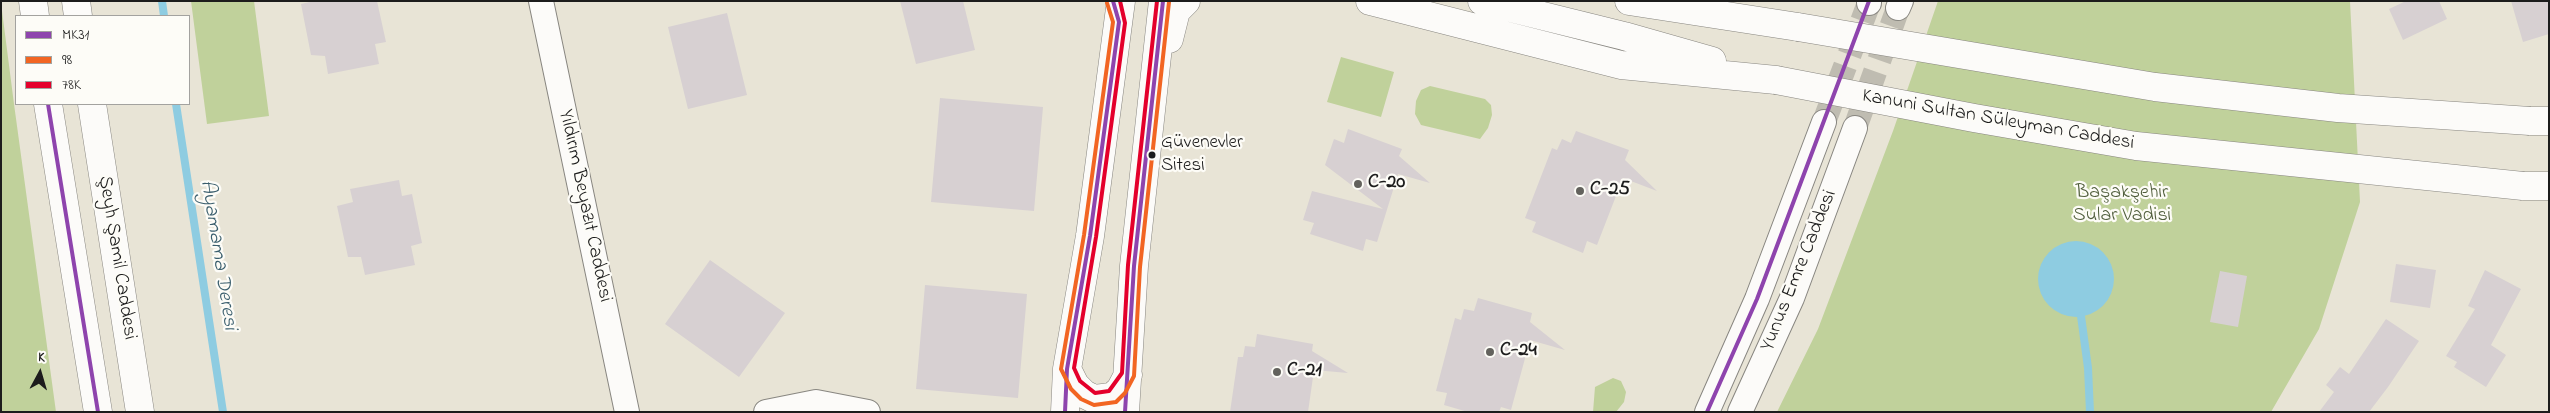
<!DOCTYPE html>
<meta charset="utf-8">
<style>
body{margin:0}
#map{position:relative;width:2550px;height:413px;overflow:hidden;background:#e8e4d6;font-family:"Indie Flower",sans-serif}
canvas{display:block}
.frame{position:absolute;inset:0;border:2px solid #1c1c1c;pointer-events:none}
.legend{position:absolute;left:15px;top:15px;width:175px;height:90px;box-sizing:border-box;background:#fdfcf7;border:1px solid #a3a29f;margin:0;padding:6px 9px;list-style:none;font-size:15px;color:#1c1c1c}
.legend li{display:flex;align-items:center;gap:10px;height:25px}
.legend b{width:25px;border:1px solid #a3a29f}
.north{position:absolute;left:15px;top:348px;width:50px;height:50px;-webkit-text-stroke:4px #fdfcf7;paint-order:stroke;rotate:6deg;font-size:14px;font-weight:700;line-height:20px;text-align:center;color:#1c1c1c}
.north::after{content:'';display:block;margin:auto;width:18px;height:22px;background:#1c1c1c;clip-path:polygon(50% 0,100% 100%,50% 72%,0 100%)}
</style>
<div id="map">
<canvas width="2550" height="413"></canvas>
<div class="frame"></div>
<ul class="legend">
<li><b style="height:6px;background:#8e44ad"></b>MK31</li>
<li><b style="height:6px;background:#f26522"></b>98</li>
<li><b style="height:6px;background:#e4002b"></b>78K</li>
</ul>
<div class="north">K</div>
</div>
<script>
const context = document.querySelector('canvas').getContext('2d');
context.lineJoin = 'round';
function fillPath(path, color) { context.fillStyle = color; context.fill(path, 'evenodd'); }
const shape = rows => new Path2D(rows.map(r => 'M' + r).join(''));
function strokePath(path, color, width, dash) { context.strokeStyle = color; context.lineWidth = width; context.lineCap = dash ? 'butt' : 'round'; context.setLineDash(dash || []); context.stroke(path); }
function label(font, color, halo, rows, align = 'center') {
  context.font = font + ' "Indie Flower",sans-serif'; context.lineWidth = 4.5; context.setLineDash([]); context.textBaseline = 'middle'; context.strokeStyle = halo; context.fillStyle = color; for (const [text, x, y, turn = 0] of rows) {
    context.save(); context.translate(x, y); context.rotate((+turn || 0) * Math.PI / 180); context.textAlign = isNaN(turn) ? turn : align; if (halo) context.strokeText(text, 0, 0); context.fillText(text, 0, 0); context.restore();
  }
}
fillPath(shape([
 [191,1,254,1,269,116,207,124],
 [1938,1,2350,1,2360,202,2319,329,2271,412,1777,412,1818,329,1893,131],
 [1,3,14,104,56,412,1,412],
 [1341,57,1394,72,1381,117,1327,102],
 [1430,86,1485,99,1491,105,1492,115,1488,128,1480,139,1421,125,1415,114,1416,101,1421,90],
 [1613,378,1621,381,1626,392,1624,402,1616,412,1593,412,1595,387]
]), '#c0d19b');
fillPath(shape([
 '2038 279a38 38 0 1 1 76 0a38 38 0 1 1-76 0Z'
]), '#8ecce1');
strokePath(shape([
 [162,1,164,16],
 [176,104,223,412],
 [2081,316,2088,368,2090,412]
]), '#8ecce1', 8);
fillPath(shape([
 [314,1,377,1,386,42,375,44,379,64,328,74,325,56,311,55,301,4],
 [900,1,963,1,975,50,916,64],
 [2406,1,2439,1,2447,19,2403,40,2389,9],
 [2511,1,2549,1,2549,34,2523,42],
 [727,13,747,95,688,109,668,27],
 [940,98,1043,107,1034,211,931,202],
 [1348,129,1402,149,1399,156,1430,183,1398,174,1377,242,1366,239,1363,251,1310,234,1314,223,1303,220,1312,191,1383,209,1325,165,1334,139,1344,143],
 [1576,131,1629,150,1625,160,1657,191,1623,178,1597,245,1587,241,1583,253,1532,232,1536,222,1525,218,1552,148,1557,150,1562,139,1571,143],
 [399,180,402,196,412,194,422,243,411,246,415,265,365,275,361,257,348,257,337,206,353,202,350,189],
 [710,260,785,313,739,377,665,324],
 [2396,264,2436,270,2430,308,2390,302],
 [2485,270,2521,289,2491,345,2506,355,2486,387,2454,367,2457,362,2446,356,2475,309,2468,306],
 [2220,271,2247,276,2238,327,2210,322],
 [925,285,1027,294,1018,398,916,389],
 [1478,298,1532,313,1530,322,1565,350,1530,340,1511,410,1501,407,1499,412,1468,412,1444,405,1447,393,1436,391,1455,318,1461,320,1464,309,1474,311],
 [2386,319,2419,341,2388,387,2369,412,2319,412,2334,392,2326,385,2340,367,2349,374],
 [1257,334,1313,344,1312,351,1348,373,1314,370,1308,412,1230,412,1238,357,1243,357,1245,346,1255,347]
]), '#d7d0d2');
strokePath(shape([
 [1824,122,1869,3],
 [1855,128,1898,8]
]), '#bfbcb1', 24, [24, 12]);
const minor = shape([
 [541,1,627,412],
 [1869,3,1869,1],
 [1898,8,1901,1],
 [766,412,816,402,868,412],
 [1707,412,1757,299,1824,122],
 [1740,412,1792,298,1855,128]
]);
const major = shape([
 [33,1,35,16],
 [76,1,78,16],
 [1370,1,1621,65,1776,80],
 [1482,1,1624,36,1712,61],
 [1629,1,1798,27],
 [1169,39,1176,11,1186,1],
 [48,104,98,412],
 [92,104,140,412],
 [2530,121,2549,121],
 [2523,186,2549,186],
 [1067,369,1075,385,1084,394,1094,399,1112,397,1120,390,1128,375],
 [1065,412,1067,369,1090,236,1121,1],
 [1125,412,1134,266,1163,1]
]);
strokePath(minor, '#888680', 26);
strokePath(major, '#888680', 29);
strokePath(minor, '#fcfbf9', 24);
strokePath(major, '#fcfbf9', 28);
const majorBridge = shape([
 [1798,27,2155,87,2338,108,2530,121],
 [1776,80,1974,118,2136,146,2523,186]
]);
strokePath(majorBridge, '#888680', 29, []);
strokePath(majorBridge, '#fcfbf9', 28);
strokePath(shape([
 [48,104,98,412],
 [1065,412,1067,369,1090,236,1119,22,1113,1],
 [1125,412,1134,266,1163,1],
 [1707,412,1757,299,1869,1]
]), '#8e44ad', 4);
strokePath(shape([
 [1107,3,1113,22,1084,235,1061,369,1071,389,1081,399,1094,405,1116,402,1125,393,1134,376,1140,267,1169,2]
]), '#f26522', 4);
strokePath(shape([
 [1120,1,1125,23,1096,237,1074,368,1080,381,1095,393,1109,391,1122,373,1128,265,1157,1]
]), '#e4002b', 4);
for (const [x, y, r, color] of [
 [1152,155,4.5,"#1c1c1c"],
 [1358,184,5,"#63625d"],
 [1580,191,5,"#63625d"],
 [1490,352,5,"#63625d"],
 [1277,372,5,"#63625d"]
]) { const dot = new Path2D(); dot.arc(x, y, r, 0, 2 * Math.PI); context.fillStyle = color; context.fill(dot); strokePath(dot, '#fdfcf7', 2); }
label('19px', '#1c1c1c', '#fdfcf7', [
 ["Güvenevler",1161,144],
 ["Sitesi",1161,167]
], 'left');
label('20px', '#1c1c1c', '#fdfcf7', [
 ["Kanuni Sultan Süleyman Caddesi",1998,121,10],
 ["Yıldırım Beyazıt Caddesi",584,206,78],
 ["Şeyh Şamil Caddesi",116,258,81],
 ["Yunus Emre Caddesi",1800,271,-68]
]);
label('bold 20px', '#1c1c1c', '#fdfcf7', [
 ["C-20",1368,184],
 ["C-25",1590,191],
 ["C-24",1500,352],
 ["C-21",1287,372]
], 'left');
label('20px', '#505e3c', '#fdfcf7', [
 ["Başakşehir",2122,194],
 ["Sular Vadisi",2122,217]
]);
label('italic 21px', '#3a5e6d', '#fdfcf7', [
 ["Ayamama Deresi",217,255,81]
]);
</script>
